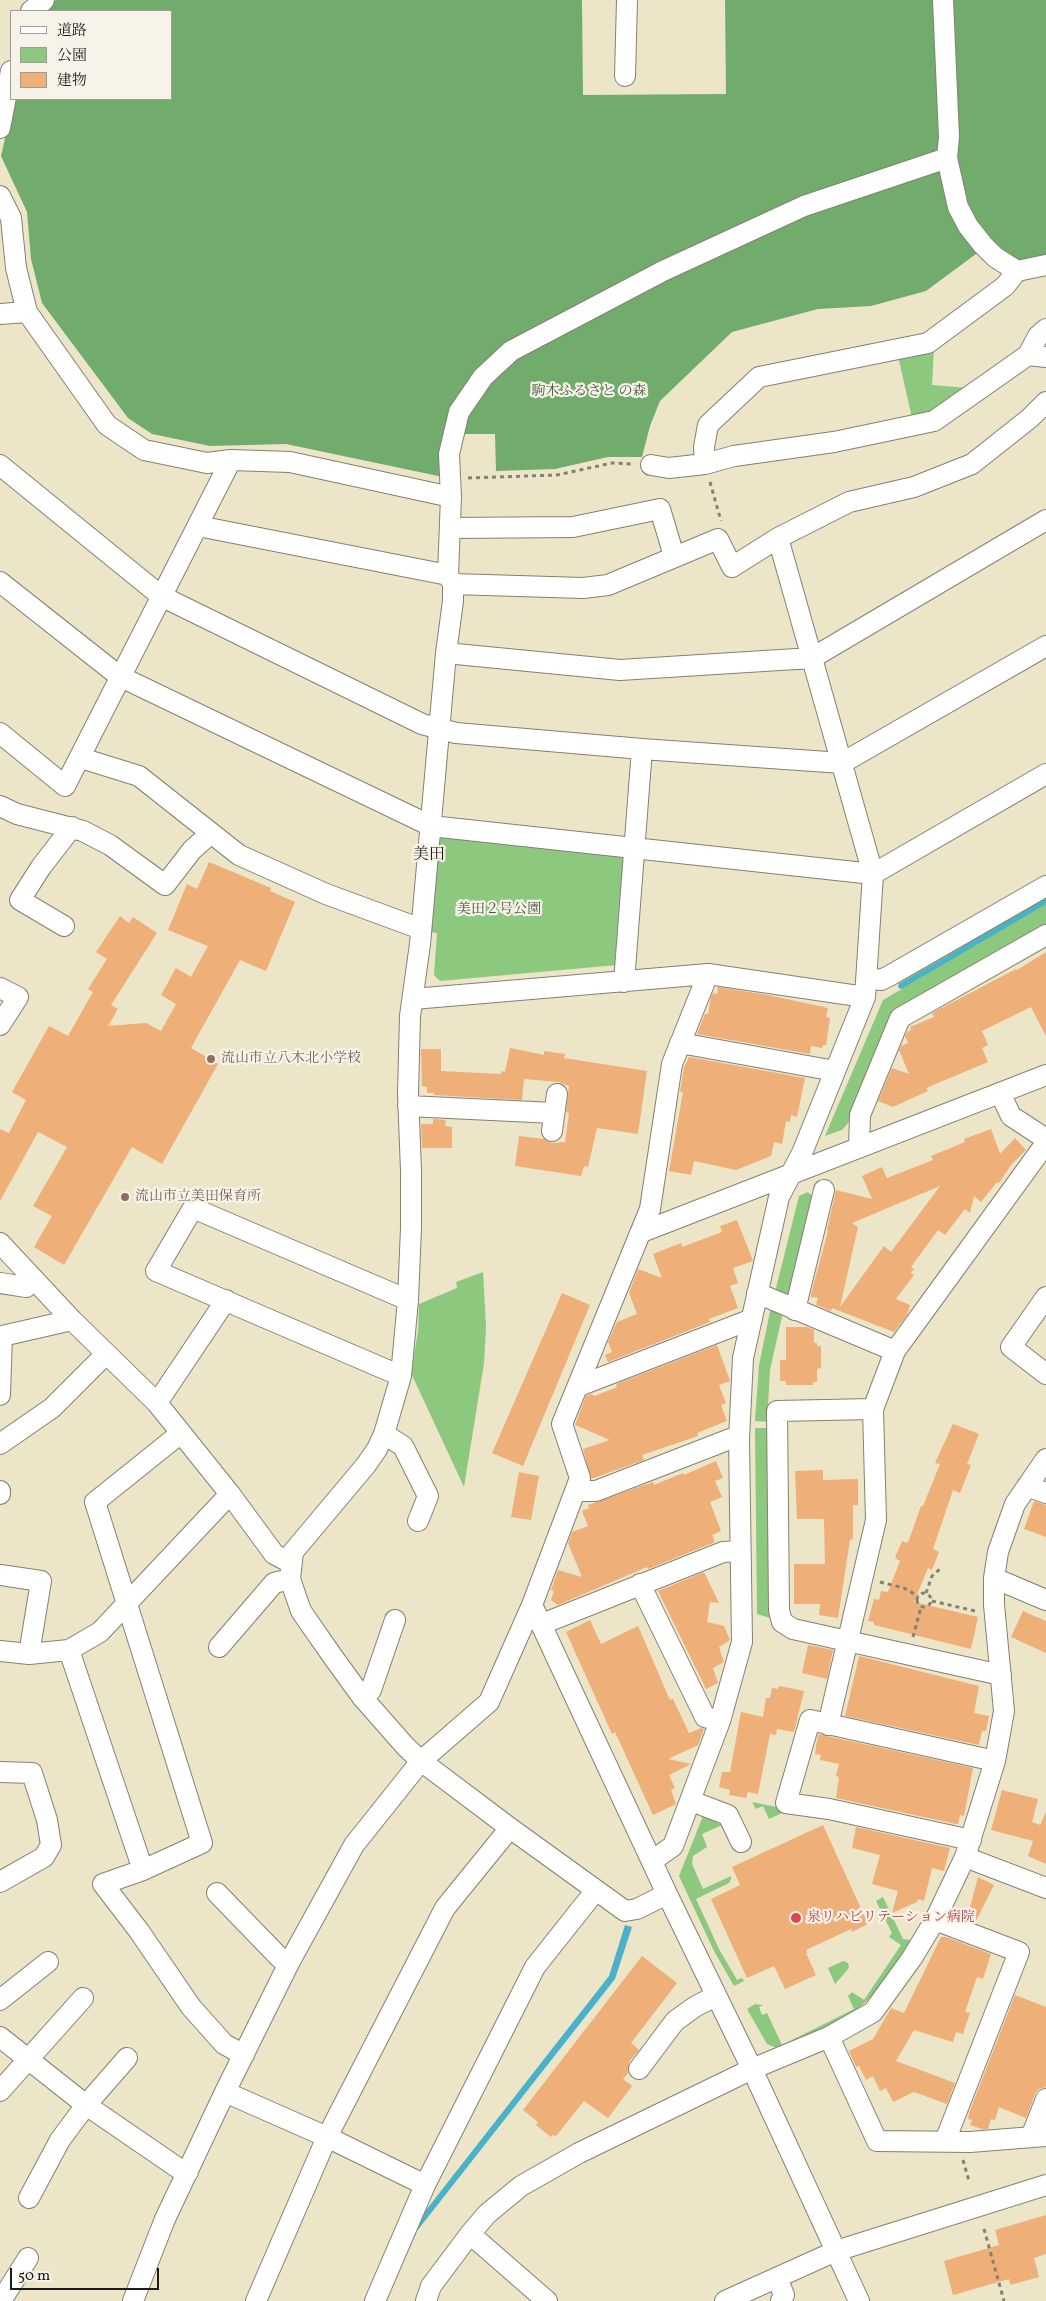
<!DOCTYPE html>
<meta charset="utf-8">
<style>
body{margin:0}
#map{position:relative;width:1046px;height:2301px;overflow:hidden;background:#ece5c8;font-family:Vollkorn,"Noto Serif JP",serif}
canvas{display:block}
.legend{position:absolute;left:10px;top:10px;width:162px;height:90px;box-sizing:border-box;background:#f7f3e8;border:1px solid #9f9d96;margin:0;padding:6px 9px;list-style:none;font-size:15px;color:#1c1c1c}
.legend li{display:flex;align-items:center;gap:10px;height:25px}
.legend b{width:25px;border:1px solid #9f9d96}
.scale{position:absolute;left:10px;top:2268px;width:149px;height:22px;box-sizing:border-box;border:2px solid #1c1c1c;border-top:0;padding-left:6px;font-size:15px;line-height:18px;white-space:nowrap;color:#1c1c1c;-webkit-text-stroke:4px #f7f3e8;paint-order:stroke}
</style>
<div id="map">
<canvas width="1046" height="2301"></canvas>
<ul class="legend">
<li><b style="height:6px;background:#fff"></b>道路</li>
<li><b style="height:14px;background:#8cc87e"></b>公園</li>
<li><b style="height:14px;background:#eeaf78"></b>建物</li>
</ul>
<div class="scale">50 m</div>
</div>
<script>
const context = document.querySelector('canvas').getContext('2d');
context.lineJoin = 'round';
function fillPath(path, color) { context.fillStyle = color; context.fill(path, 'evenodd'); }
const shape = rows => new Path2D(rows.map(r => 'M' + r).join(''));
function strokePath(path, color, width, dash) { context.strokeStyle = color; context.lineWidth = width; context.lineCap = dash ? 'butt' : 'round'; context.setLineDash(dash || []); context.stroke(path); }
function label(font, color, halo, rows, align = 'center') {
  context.font = font + ' Vollkorn,"Noto Serif JP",serif'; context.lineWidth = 4.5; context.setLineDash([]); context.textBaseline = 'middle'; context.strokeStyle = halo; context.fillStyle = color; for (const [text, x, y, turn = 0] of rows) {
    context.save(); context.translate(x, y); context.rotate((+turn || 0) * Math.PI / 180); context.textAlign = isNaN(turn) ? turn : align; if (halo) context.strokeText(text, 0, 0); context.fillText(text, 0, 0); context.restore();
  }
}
fillPath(shape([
 [934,349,932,385,969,388,932,412,912,418,898,356],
 [442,836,620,856,627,863,617,965,440,981,434,975,437,933,429,932,436,843],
 [1046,897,1046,926,894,1016,848,1123,842,1130,825,1136,883,1000,902,989,898,983],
 [808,1192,816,1200,792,1293,785,1297,775,1292,799,1196],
 [483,1272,486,1327,484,1363,464,1487,411,1373,418,1331,419,1304,457,1288,456,1282],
 [771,1307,783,1312,770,1370,767,1422,755,1421,759,1365],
 [755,1428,767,1428,770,1618,757,1614],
 [752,1802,776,1807,828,1811,789,1810,769,1819,763,1806,756,1809],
 [703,1816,722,1825,702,1834,707,1847,693,1856,692,1864,703,1889,731,1876,731,1879,729,1883,696,1899,719,1949,737,1980,742,1978,744,1981,734,1986,714,1951,679,1876],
 [883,1897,903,1939,911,1940,875,1993,860,2007,821,2032,781,2050,767,2044,747,2009,755,2004,763,2005,759,2007,762,2015,767,2013,782,2045,854,2009,848,1996,852,1992,864,2000,901,1945,889,1937,892,1933,876,1901],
 [843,1961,848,1963,849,1968,835,1984,828,1968]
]), '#8cc87e');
fillPath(shape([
 [56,0,582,0,583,95,726,94,725,0,936,0,941,146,935,153,484,365,443,477,286,444,210,446,152,434,128,418,42,303,31,259,27,212,1,156,14,99,171,99,171,11,44,11],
 [949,0,1046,0,1046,257,1030,262,1015,261,993,247,972,223,955,168],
 [937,171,941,174,980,251,926,291,871,306,818,309,732,332,660,401,650,426,642,457,608,457,555,469,496,471,495,434,460,434,469,408,509,360,763,230]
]), '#71ac6d');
fillPath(shape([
 [625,1925,632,1927,615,1979,417,2231,386,2301,380,2301,412,2228,609,1976]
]), '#4ab1c9');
strokePath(shape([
 [901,986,1046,901]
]), '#4ab1c9', 5.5);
fillPath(shape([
 [209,862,271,888,270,891,295,902,266,971,240,960,191,1048,218,1064,162,1164,132,1147,64,1265,34,1247,52,1216,33,1206,67,1147,38,1132,0,1201,0,1129,9,1133,26,1100,12,1092,49,1026,68,1036,93,992,88,989,107,959,96,952,120,916,129,923,133,917,157,933,111,1005,118,1009,108,1026,146,1023,161,1031,176,1004,161,995,176,968,191,977,208,946,168,930,187,884,197,889],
 [1046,952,1046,1036,1031,1007,982,1031,988,1045,982,1048,988,1062,926,1088,928,1091,893,1107,878,1101,892,1068,909,1074,899,1050,901,1046,908,1043,905,1036,907,1032,911,1030,910,1027,934,1017,932,1013,1016,969,1017,970],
 [718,987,768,995,828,1008,826,1017,830,1018,826,1045,823,1045,822,1048,811,1046,810,1054,697,1034,705,1014,708,1014,711,997,713,993,717,994],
 [510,1048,544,1055,544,1051,565,1054,564,1058,647,1071,638,1134,597,1128,588,1167,584,1166,581,1176,515,1166,519,1136,544,1139,551,1143,565,1142,569,1113,566,1112,569,1086,559,1082,524,1079,522,1100,434,1095,434,1093,427,1093,427,1087,422,1086,421,1049,441,1049,441,1071,501,1074,501,1071,505,1072],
 [689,1057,805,1078,797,1117,791,1115,790,1122,786,1121,782,1144,774,1142,771,1156,736,1170,694,1161,691,1175,669,1171,683,1092,680,1092,684,1067],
 [433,1119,446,1120,445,1126,452,1127,452,1148,422,1148,421,1124,433,1124],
 [991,1129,1000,1154,1015,1138,1026,1150,1011,1165,999,1183,997,1182,981,1202,974,1196,970,1213,965,1209,945,1235,938,1230,911,1267,914,1269,911,1273,914,1275,896,1299,910,1305,907,1315,894,1332,832,1308,831,1311,816,1305,818,1298,811,1297,811,1294,828,1231,827,1230,836,1190,872,1199,862,1176,882,1167,887,1178,933,1160,931,1156,965,1142,964,1139],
 [940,1186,891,1252,884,1246,840,1307,858,1227,852,1223],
 [737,1220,753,1261,733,1268,738,1283,730,1286,738,1308,709,1319,710,1322,608,1362,605,1355,612,1352,608,1342,617,1322,637,1314,629,1293,638,1269,662,1278,653,1254,681,1243,682,1247,722,1232,720,1226],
 [562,1293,590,1305,523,1466,492,1453],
 [786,1327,807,1327,814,1330,814,1343,817,1343,817,1346,821,1346,821,1368,817,1369,817,1382,813,1382,813,1385,786,1385,786,1381,780,1381,780,1360,786,1360],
 [717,1345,730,1381,719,1385,726,1403,721,1405,727,1421,697,1433,698,1436,642,1455,644,1460,591,1479,583,1449,610,1440,575,1425,586,1396,591,1394,595,1396,617,1387,616,1384],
 [953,1424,979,1434,967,1464,971,1465,960,1493,953,1490,933,1549,939,1552,932,1570,928,1568,914,1602,978,1617,971,1649,874,1625,874,1622,868,1621,874,1599,879,1600,881,1591,888,1592,900,1561,895,1558,902,1541,907,1543,909,1540,921,1506,923,1506,940,1464,935,1463],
 [716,1461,723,1478,715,1481,722,1497,710,1502,721,1531,712,1535,715,1542,648,1569,647,1567,558,1605,551,1600,554,1591,551,1590,558,1570,582,1577,568,1543,572,1532,588,1526,582,1511,589,1508,588,1505,653,1482,654,1485,683,1473,684,1475],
 [823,1470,823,1480,858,1479,858,1505,853,1505,853,1539,850,1540,838,1618,819,1615,820,1604,794,1604,794,1564,825,1564,824,1519,797,1519,795,1471],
 [519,1472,539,1476,531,1520,511,1517],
 [1034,1501,1046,1505,1046,1537,1024,1529],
 [704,1572,719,1603,710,1602,707,1622,724,1626,730,1640,719,1647,724,1662,713,1668,718,1683,706,1689,658,1591],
 [1023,1611,1046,1621,1046,1653,1011,1637],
 [590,1620,601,1644,638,1626,670,1700,673,1699,689,1733,701,1728,704,1729,698,1745,668,1759,691,1764,669,1775,675,1788,671,1790,676,1804,653,1815,615,1732,612,1734,566,1632],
 [808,1645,833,1650,827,1679,802,1673],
 [859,1656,979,1686,974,1713,989,1716,986,1731,982,1731,979,1745,845,1716],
 [779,1686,804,1691,794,1732,777,1729,776,1735,770,1734,758,1794,748,1792,746,1798,729,1795,730,1790,719,1787,722,1772,730,1772,741,1712,763,1717,766,1698,770,1698,772,1688,778,1689],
 [818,1734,973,1768,964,1816,960,1815,958,1824,956,1824,836,1798,839,1777,836,1776,839,1764,820,1760,821,1755,815,1754],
 [1002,1790,1038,1799,1032,1822,1040,1825,1046,1812,1046,1864,1028,1856,1033,1841,991,1830],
 [823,1825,868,1924,852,1932,851,1929,806,1950,808,1953,806,1953,816,1975,785,1989,774,1966,747,1978,711,1899,740,1885,732,1867],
 [856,1827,950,1848,944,1871,932,1868,924,1901,918,1899,917,1902,892,1913,898,1891,872,1884,880,1855,852,1848],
 [978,1877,994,1885,975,1923,967,1919],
 [941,1937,946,1937,991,1954,983,1979,977,1977,965,2012,970,2013,963,2034,956,2032,953,2042,914,2030,896,2061,955,2083,947,2104,914,2092,893,2102,886,2088,880,2091,873,2076,866,2080,859,2066,856,2067,849,2051,873,2039,891,2008,904,2013],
 [642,1956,677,1983,631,2043,639,2050,629,2062,628,2073,623,2079,632,2086,608,2118,584,2101,556,2136,553,2135,551,2137,536,2125,538,2122,523,2110],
 [1015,1995,1046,2007,1046,2087,1039,2089,1035,2094,1026,2118,999,2107,995,2120,991,2119,988,2129,982,2129,970,2125,972,2120,968,2119,969,2113],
 [1046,2215,1046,2254,1034,2258,1039,2277,1010,2285,1009,2279,953,2295,944,2261,999,2245,995,2230]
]), '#eeaf78');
const minor = shape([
 [31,11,44,0],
 [625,76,627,0],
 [0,128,11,71],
 [947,158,958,207,968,226,983,245,995,257,1017,271,1046,265],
 [0,196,11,218,16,268,27,312,107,425,144,450,207,463,231,460,290,462,451,497],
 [0,314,27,312],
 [1028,355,1046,357],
 [705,464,704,447,708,425,759,377,928,343,1005,286,1017,271],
 [0,465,161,596,422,724,456,733,642,749,842,763,1046,646],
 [651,465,669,468,705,464,734,456,834,442,934,421,1028,355,1038,336,1046,329],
 [198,526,448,575],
 [450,528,573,527,660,509,674,556],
 [0,582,119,676,431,826,873,874,1046,774],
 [453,584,583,588,608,585,718,539,732,567,778,538,849,502,914,487,972,464,1030,418,1046,402],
 [446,653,620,670,812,658,1046,520],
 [0,733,65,786,231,460],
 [81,758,139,776,239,855,326,894,421,929],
 [0,806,17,814,83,831,110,845,165,885,192,850,210,834],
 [64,926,20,900,41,867,72,827],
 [867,978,881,980,889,976,1046,886],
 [624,982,642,749],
 [0,988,18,997,0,1025],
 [413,999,708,974,865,997],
 [680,1043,835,1071],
 [1000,1093,1011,1116,1046,1139],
 [408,1106,554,1113],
 [552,1131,557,1094],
 [859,1148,860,1115,900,1018,1046,935],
 [642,1232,1046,1075],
 [0,1243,72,1320,157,1403,230,1494,274,1554,291,1563],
 [0,1283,26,1287,32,1279],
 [757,1293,895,1351],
 [1046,1297,1011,1347,1046,1374],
 [795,1310,824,1190],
 [401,1376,156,1271,193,1208,408,1300],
 [579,1386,752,1319],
 [0,1395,2,1336,72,1320],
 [157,1403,226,1300],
 [873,1409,777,1411,779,1610,782,1622,793,1629,1001,1675],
 [181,1433,95,1502,202,1843,143,1870,103,1884,139,1931,191,2007,224,2044,244,2055],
 [384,1434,403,1446,428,1496,418,1521],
 [0,1444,52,1408,106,1354],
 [1027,1486,1046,1493],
 [0,1491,0,1494],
 [575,1491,596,1491,730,1439,739,1439],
 [0,1575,41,1581,29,1654],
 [994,1578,1046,1600],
 [640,1584,705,1717,720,1721],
 [532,1605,667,1894,752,2069,859,2301],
 [542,1624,723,1552,739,1551],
 [219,1647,274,1583,290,1579],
 [69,1650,143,1870],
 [0,1651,29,1654,69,1650,100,1632,230,1494],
 [362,1697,371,1690,395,1620],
 [828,1725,876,1520,873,1409,895,1351,1046,1143],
 [0,1772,32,1773,47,1820,51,1845,44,1857,0,1882],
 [691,1801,728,1815,741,1842],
 [971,1840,829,1809,786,1803,810,1720,995,1761],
 [965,1857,1046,1888],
 [652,1861,673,1846,720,1721,742,1642,739,1439,743,1358,779,1197,802,1153,865,997,873,874,778,538],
 [217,1893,280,1958,289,1963],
 [667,1894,637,1909,625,1911,510,1828,421,1761,406,1747,362,1697,333,1657,301,1611,290,1579,293,1552,366,1465,377,1449,384,1434,401,1376,408,1300,411,1228,411,1171,408,1093,410,1016,420,944,446,653,453,601,453,584,448,575,451,497,449,454,459,412,483,377,511,351,663,271,804,206,947,158,949,137,943,0],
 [935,1920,1019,1952,945,2141],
 [0,2000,48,1962],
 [0,2037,86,2105,178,2168,188,2172],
 [829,2037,873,2012,912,1958,935,1920,965,1857,995,1761,1004,1711,994,1605,994,1578,998,1552,1015,1504,1046,1459],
 [639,2069,675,2021,696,2006,716,1996],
 [0,2091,83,1998],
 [225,2092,327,2137,425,2185],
 [1031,2137,1046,2099],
 [29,2198,60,2140,86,2105,127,2058],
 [470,2234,547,2301],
 [777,2278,784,2295,781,2301],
 [1,2301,28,2258],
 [133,2301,165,2219,225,2092,289,1963,354,1845,421,1761,489,1702,532,1605,580,1478,562,1424,650,1209,672,1064,708,974],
 [256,2301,327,2137,445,1908,510,1828],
 [375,2301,425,2185,535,1967,596,1890],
 [426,2301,431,2286,470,2234,487,2214,521,2186,579,2153,752,2069,829,2037,877,2141,970,2142,1046,2136],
 [725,2301,836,2251,1046,2185]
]);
strokePath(minor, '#848072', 22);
strokePath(shape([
 [468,478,557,475,612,463,633,464],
 [710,482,721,521],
 [880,1582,904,1588,918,1596],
 '917 1600a7 7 0 1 1 14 0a7 7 0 1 1-14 0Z',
 [926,1593,932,1576,941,1568],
 [932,1601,975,1611],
 [913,1637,921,1607],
 [963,2160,969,2181],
 [984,2229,1004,2301]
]), '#848072', 3, [4, 4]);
strokePath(minor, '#fff', 20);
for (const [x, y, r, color] of [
 [211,1059,5,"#8d6e63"],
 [125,1197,5,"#8d6e63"],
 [796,1918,6,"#e0444e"]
]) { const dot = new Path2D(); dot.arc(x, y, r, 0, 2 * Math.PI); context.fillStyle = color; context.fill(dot); strokePath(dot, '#f7f3e8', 2); }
label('14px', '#43583e', '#f7f3e8', [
 ["駒木ふるさと の森",589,392],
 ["美田２号公園",499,910]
]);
label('14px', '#785e54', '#f7f3e8', [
 ["流山市立八木北小学校",221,1059],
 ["流山市立美田保育所",135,1197]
], 'left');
label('14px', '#be3a42', '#f7f3e8', [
 ["泉リハビリテーション病院",807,1918]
], 'left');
label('16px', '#1c1c1c', '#f7f3e8', [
 ["美田",429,856]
]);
</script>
